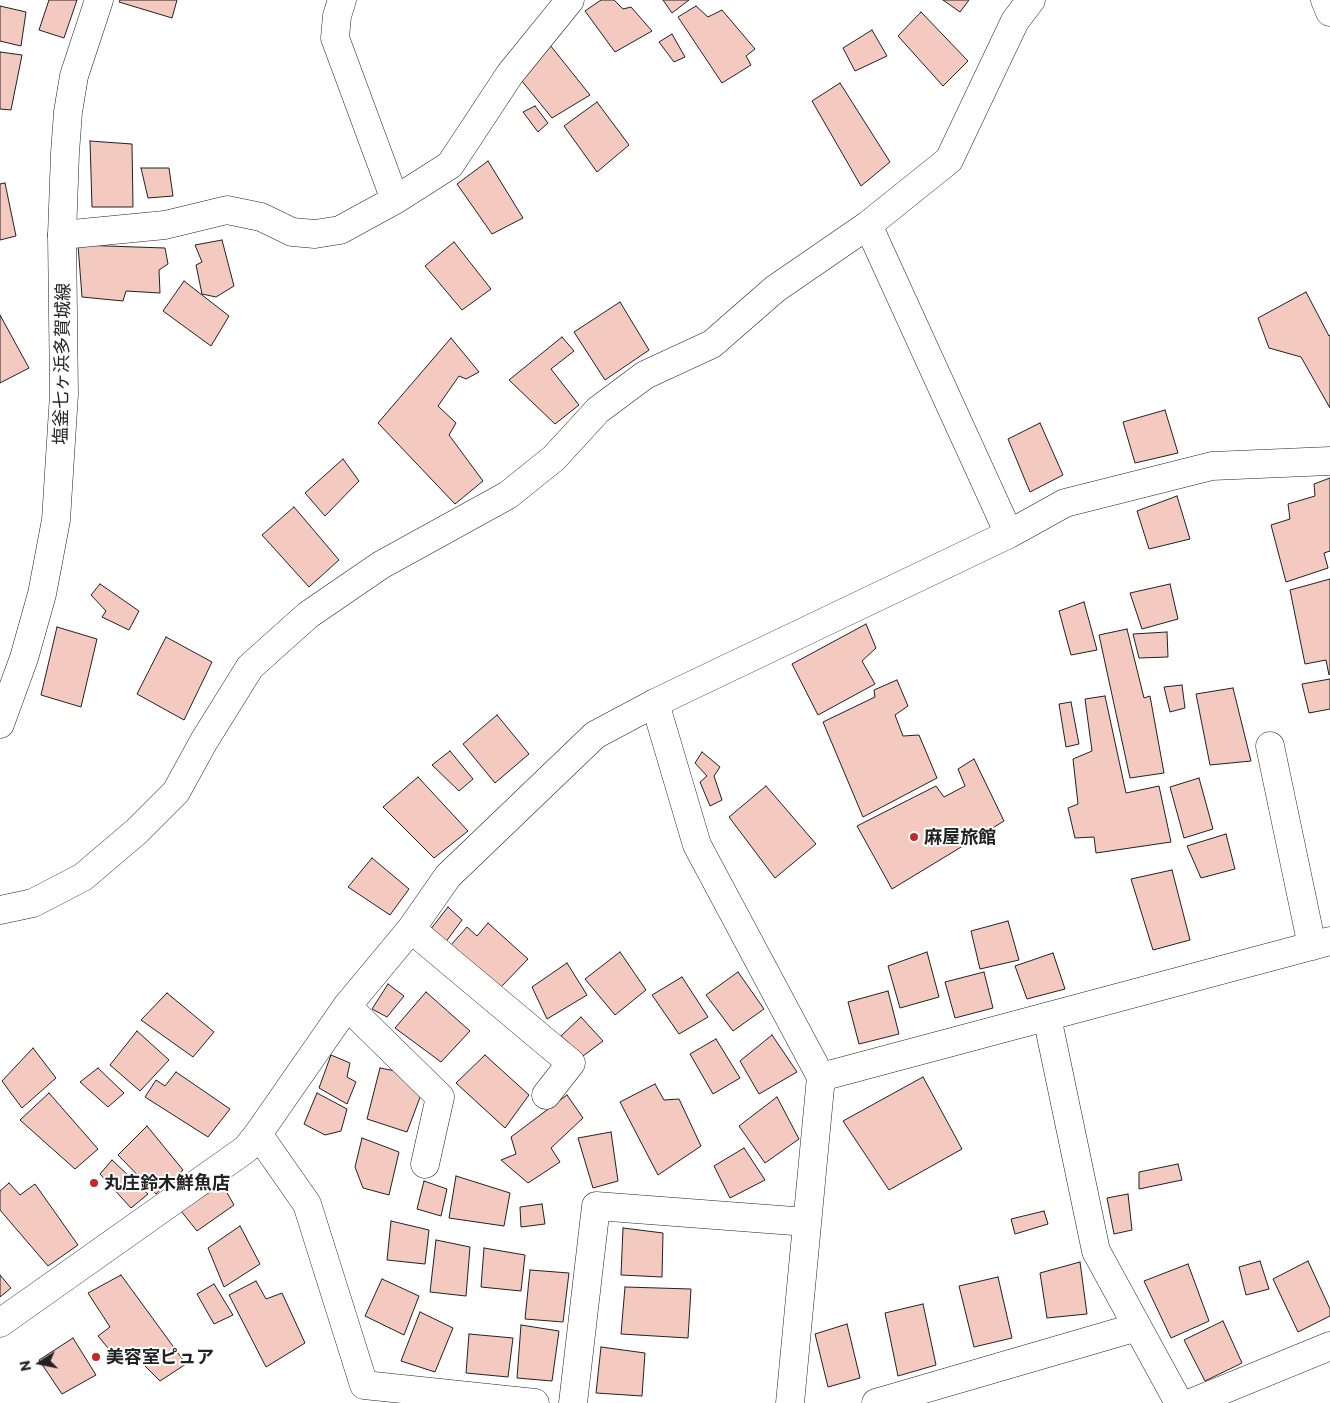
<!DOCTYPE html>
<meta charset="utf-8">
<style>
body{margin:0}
#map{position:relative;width:1330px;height:1403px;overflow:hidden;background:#fff;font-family:Commissioner,sans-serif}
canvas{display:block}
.north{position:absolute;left:15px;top:1338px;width:50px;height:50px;-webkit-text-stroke:4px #fff;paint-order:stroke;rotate:259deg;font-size:14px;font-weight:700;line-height:20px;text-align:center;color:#222}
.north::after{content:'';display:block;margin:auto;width:18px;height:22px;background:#222;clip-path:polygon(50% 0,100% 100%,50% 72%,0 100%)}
</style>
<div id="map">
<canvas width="1330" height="1403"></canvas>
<div class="north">N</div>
</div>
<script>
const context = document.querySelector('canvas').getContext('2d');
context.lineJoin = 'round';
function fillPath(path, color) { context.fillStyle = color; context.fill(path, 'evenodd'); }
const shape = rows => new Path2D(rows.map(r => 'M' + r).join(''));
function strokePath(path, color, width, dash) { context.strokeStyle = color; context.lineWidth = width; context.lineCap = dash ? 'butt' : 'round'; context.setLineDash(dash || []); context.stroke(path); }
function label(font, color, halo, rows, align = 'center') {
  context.font = font + ' Commissioner,"Noto Sans JP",sans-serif'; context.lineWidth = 4; context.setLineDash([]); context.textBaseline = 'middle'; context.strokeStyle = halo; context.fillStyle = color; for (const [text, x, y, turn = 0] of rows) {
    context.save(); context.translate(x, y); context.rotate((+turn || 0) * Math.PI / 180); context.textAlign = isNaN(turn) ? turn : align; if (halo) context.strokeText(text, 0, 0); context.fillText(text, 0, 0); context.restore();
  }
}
const building = shape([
 [49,0,77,0,64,38,39,30,49,0],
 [120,0,177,0,172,18,119,2,120,0],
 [601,0,614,0,623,9,631,7,652,31,615,52,585,11,601,0],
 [663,0,689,0,672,13,663,0],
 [943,0,969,0,960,12,943,0],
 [0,6,26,12,21,46,0,41,0,6],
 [696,6,708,17,722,10,755,49,746,56,751,65,722,83,678,17,696,6],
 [921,12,968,61,943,86,898,36,921,12],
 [872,30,887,56,855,71,843,48,872,30],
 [672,34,685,57,674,62,659,42,672,34],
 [550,45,590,95,552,118,517,75,550,45],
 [0,52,22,55,11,110,0,109,0,52],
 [840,83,890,162,861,186,812,101,840,83],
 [597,102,629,145,597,172,564,126,597,102],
 [535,106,548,123,538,132,523,112,535,106],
 [90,141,132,144,133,207,92,207,90,141],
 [488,161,523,218,492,234,457,184,488,161],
 [141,168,169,168,173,196,148,198,141,168],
 [5,183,16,236,0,240,0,184,5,183],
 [222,240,234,286,216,297,202,294,196,265,202,262,195,245,222,240],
 [454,242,491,289,462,310,425,266,454,242],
 [78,245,165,248,168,264,159,270,160,293,126,291,123,301,82,297,78,245],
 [184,281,229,316,211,346,163,311,184,281],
 [1306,292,1329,336,1330,335,1330,408,1301,357,1269,348,1258,318,1306,292],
 [620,302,649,350,605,380,574,332,620,302],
 [0,315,29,368,0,383,0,315],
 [562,337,574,351,551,369,579,405,555,424,509,380,562,337],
 [451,338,479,372,466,379,459,376,438,406,456,423,449,435,483,481,455,504,378,423,451,338],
 [1165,410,1178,453,1135,463,1123,422,1165,410],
 [1040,423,1063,475,1030,492,1008,439,1040,423],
 [343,459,359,481,325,516,305,493,343,459],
 [1330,478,1330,551,1324,553,1328,568,1286,582,1271,525,1290,519,1288,504,1315,496,1314,484,1330,478],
 [1177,496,1190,539,1149,549,1137,511,1177,496],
 [294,507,339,560,309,587,262,535,294,507],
 [1330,579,1330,674,1329,675,1326,660,1305,664,1290,590,1330,579],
 [100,584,139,611,129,630,102,617,106,611,91,595,100,584],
 [1170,584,1178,619,1142,629,1130,593,1170,584],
 [1084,602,1097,650,1071,655,1059,611,1084,602],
 [866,624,876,648,862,661,875,684,818,715,792,664,866,624],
 [57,627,97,639,81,707,41,695,57,627],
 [1127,629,1144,698,1150,696,1164,773,1130,778,1099,635,1127,629],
 [1167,632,1168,657,1139,658,1133,634,1167,632],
 [166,637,212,662,184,720,137,694,166,637],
 [1330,679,1330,709,1309,713,1302,684,1330,679],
 [897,680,908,706,895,715,903,736,919,735,937,778,863,817,823,722,875,697,874,690,897,680],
 [1182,685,1185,708,1170,712,1164,687,1182,685],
 [1233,688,1251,761,1210,765,1196,694,1233,688],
 [1105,696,1126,793,1159,786,1171,842,1096,853,1094,837,1075,838,1068,808,1078,804,1073,759,1092,751,1085,699,1105,696],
 [1071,702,1079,744,1066,747,1059,704,1071,702],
 [497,715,529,754,495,783,463,744,497,715],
 [450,751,473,779,459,791,432,765,450,751],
 [702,752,720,767,714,776,722,800,710,806,700,782,707,776,695,763,702,752],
 [974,759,1004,821,892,889,857,826,936,786,944,797,965,786,958,769,974,759],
 [418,777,468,831,434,858,383,807,418,777],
 [1199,778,1213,829,1184,838,1170,787,1199,778],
 [766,786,816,844,775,878,729,817,766,786],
 [1226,834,1235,869,1201,878,1187,846,1226,834],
 [372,858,409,889,390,915,348,887,372,858],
 [1172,870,1190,940,1153,950,1131,879,1172,870],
 [448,907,462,920,445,943,430,930,448,907],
 [1008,921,1019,960,980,969,971,931,1008,921],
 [488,923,528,959,500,988,450,946,467,927,477,936,488,923],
 [620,952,646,990,615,1015,585,979,620,952],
 [927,952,939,997,900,1008,888,966,927,952],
 [1053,953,1065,989,1027,999,1015,966,1053,953],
 [567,963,587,995,547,1019,532,987,567,963],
 [738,972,764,1009,733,1031,706,995,738,972],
 [984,972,993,1008,955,1018,945,982,984,972],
 [682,977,708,1017,679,1034,652,995,682,977],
 [388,984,404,996,387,1017,372,1009,388,984],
 [888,991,899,1034,859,1044,848,1002,888,991],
 [426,992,470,1031,441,1062,395,1028,426,992],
 [167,993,214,1032,193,1057,141,1020,167,993],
 [581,1017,603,1041,583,1056,561,1036,581,1017],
 [137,1031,169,1060,140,1091,110,1065,137,1031],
 [772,1035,797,1072,759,1094,740,1061,772,1035],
 [716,1039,740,1078,713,1094,690,1054,716,1039],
 [33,1048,56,1078,22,1108,2,1081,33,1048],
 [331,1055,350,1063,347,1077,356,1082,347,1104,319,1088,331,1055],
 [485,1055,529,1095,505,1128,456,1083,485,1055],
 [98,1068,124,1093,108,1107,80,1082,98,1068],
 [380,1068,401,1072,422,1092,407,1132,367,1119,380,1068],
 [176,1072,230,1109,208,1137,145,1097,156,1080,165,1086,176,1072],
 [923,1077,962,1149,889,1190,843,1121,923,1077],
 [655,1084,664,1100,679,1099,701,1146,658,1175,620,1102,655,1084],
 [49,1093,98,1149,75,1169,20,1120,49,1093],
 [317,1093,347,1109,341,1131,325,1135,304,1124,317,1093],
 [567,1095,583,1118,551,1148,560,1162,528,1183,501,1160,516,1154,511,1137,567,1095],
 [777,1097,799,1139,765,1163,739,1126,777,1097],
 [147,1126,183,1170,156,1194,118,1155,147,1126],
 [611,1132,618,1181,593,1188,578,1138,611,1132],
 [362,1138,399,1152,389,1195,363,1188,355,1167,362,1138],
 [744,1148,765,1180,730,1198,714,1166,744,1148],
 [112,1160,148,1194,131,1208,100,1174,112,1160],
 [1178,1164,1182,1180,1139,1189,1139,1172,1178,1164],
 [456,1176,510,1193,504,1226,449,1218,456,1176],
 [424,1181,447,1189,441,1216,417,1209,424,1181],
 [9,1183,20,1195,35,1184,78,1245,48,1266,0,1210,0,1191,9,1183],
 [222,1184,234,1205,197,1231,181,1211,222,1184],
 [1128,1194,1132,1230,1114,1234,1107,1198,1128,1194],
 [542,1204,545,1224,521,1227,520,1207,542,1204],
 [1044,1211,1048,1224,1015,1234,1011,1219,1044,1211],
 [391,1221,429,1230,425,1264,387,1260,391,1221],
 [240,1226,260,1264,224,1287,208,1248,240,1226],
 [623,1228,663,1233,662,1277,621,1275,623,1228],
 [436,1240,470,1247,466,1296,430,1292,436,1240],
 [484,1248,525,1255,521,1291,481,1287,484,1248],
 [1260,1261,1269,1289,1246,1295,1239,1267,1260,1261],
 [1308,1261,1330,1309,1330,1316,1298,1332,1273,1279,1308,1261],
 [1080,1262,1087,1314,1047,1318,1040,1273,1080,1262],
 [1188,1264,1209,1321,1171,1338,1144,1281,1188,1264],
 [530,1270,569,1273,563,1322,525,1319,530,1270],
 [0,1275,11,1288,0,1297,0,1275],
 [121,1275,186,1364,160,1381,128,1349,113,1354,98,1336,110,1327,88,1293,121,1275],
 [998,1277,1012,1338,974,1347,959,1286,998,1277],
 [382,1279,419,1296,404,1335,365,1316,382,1279],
 [256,1281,266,1299,282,1293,305,1343,266,1367,229,1295,256,1281],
 [214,1284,233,1315,214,1324,197,1294,214,1284],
 [625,1287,691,1289,688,1338,621,1334,625,1287],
 [923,1304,936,1365,898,1376,885,1313,923,1304],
 [420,1312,453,1328,435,1372,401,1361,420,1312],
 [1223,1321,1242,1363,1205,1381,1184,1340,1223,1321],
 [847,1324,860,1378,828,1387,815,1334,847,1324],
 [521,1325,559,1331,552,1381,517,1378,521,1325],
 [469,1334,513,1338,508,1377,466,1373,469,1334],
 [73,1338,96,1375,62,1394,39,1360,73,1338],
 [601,1347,645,1353,642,1396,596,1393,601,1347]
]);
fillPath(building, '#f3c9c0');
strokePath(building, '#222', 1);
const minor = shape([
 [342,0,337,16,335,38,395,200],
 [1325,0,1330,12],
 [62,235,165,225,227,210,261,217,292,232,315,234,340,230,395,200,450,165,510,74,570,0],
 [1009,534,868,225,949,160,1015,21,1031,0],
 [655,703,697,845,821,1077,790,1403],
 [1270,746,1312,946],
 [0,910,33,903,83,877,137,831,176,792,204,741,250,667,308,615,381,565,508,495,554,458,598,410,645,375,712,344,775,289,868,225],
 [411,929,571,1063,546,1095],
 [347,1006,440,1097,425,1164],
 [1047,1017,1096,1251,1179,1403],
 [821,1077,1330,941],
 [258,1134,307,1204,364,1385,535,1403],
 [0,1323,246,1149,258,1134,347,1006,411,929,448,876,595,735,655,703,1009,534,1065,503,1212,466,1330,461],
 [573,1403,596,1206,807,1222],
 [876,1403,1137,1327],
 [1191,1403,1330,1346]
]);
const major = shape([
 [0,724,24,658,42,594,56,520,64,394,62,235,65,153,68,112,74,76,99,0]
]);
strokePath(minor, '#222', 29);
strokePath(major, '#222', 29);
strokePath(minor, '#fff', 28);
strokePath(major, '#fff', 28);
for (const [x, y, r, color] of [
 [914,837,5,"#c62828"],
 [94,1183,5,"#c62828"],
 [96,1357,5,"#c62828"]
]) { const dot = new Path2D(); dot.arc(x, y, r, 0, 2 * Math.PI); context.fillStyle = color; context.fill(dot); strokePath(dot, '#fff', 2); }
label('18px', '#222', '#fff', [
 ["塩釜七ヶ浜多賀城線",62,364,-89]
]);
label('bold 18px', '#222', '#fff', [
 ["麻屋旅館",924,837],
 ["丸庄鈴木鮮魚店",104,1183],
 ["美容室ピュア",106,1357]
], 'left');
</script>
